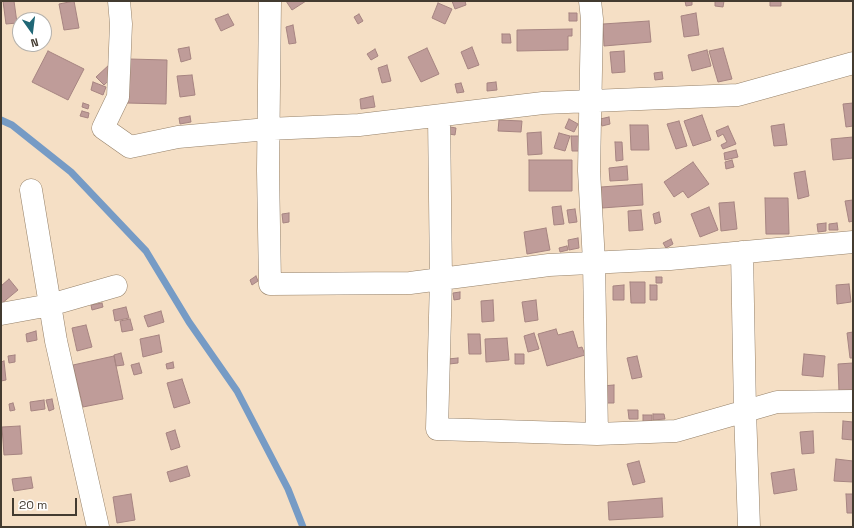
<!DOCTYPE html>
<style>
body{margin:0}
#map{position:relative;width:854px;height:528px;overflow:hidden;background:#f5dfc5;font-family:"Space Grotesk",sans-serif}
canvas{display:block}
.frame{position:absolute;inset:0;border:2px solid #433b30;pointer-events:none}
.north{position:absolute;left:12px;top:12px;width:40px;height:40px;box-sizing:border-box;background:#fff;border:1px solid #b4b1ac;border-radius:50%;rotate:166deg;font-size:11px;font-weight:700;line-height:16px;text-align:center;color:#433b30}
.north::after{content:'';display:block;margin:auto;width:14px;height:18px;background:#206776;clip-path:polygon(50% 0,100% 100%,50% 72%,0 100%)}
.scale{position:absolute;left:12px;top:498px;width:65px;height:18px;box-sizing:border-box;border:2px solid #433b30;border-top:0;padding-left:5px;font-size:12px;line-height:14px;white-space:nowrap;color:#433b30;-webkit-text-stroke:3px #fff;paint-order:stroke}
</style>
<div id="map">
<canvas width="854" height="528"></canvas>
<div class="frame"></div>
<div class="north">N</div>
<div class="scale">20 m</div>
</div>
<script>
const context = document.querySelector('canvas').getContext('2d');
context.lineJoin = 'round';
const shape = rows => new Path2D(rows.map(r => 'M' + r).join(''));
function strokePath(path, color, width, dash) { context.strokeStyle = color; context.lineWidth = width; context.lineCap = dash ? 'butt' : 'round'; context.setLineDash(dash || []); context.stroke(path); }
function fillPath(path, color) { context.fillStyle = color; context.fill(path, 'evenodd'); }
strokePath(shape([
 [1,120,12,125,71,172,146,251,189,322,237,391,288,489,303,527]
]), '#769bc5', 7);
const building = shape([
 [3,1,14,1,17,23,6,24,3,1],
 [74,1,79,28,64,30,59,4,74,1],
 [286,1,306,1,292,10,286,1],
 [452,1,465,1,466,5,455,9,452,1],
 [685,1,692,1,692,5,686,6,685,1],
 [715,1,724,1,723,7,715,6,715,1],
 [770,1,781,1,781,6,770,6,770,1],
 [438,3,452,9,445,24,432,18,438,3],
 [569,13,577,13,577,21,569,21,569,13],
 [696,13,699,35,684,37,681,16,696,13],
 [228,14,234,25,221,31,215,19,228,14],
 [359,14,363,21,358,24,354,17,359,14],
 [649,21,651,42,604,46,603,24,649,21],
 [293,25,296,43,289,44,286,27,293,25],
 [572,29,572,36,568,36,568,50,517,51,517,30,572,29],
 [502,34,510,34,511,43,502,43,502,34],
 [189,47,191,59,181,62,178,49,189,47],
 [472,47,479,65,468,69,461,52,472,47],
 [427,48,439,74,421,82,408,57,427,48],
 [723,48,732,79,718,82,709,51,723,48],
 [375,49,378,56,371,60,367,54,375,49],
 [707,50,711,66,692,71,688,55,707,50],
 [48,51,84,69,68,100,32,82,48,51],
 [624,51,625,72,612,73,610,52,624,51],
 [129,59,167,60,166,104,127,103,129,59],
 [110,64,117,73,104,85,96,77,110,64],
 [387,65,391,81,382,83,378,68,387,65],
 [662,72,663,79,655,80,654,73,662,72],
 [192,75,195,95,180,97,177,76,192,75],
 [93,82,106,87,103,95,91,90,93,82],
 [496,82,497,90,487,91,487,83,496,82],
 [461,83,464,92,457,93,455,84,461,83],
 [373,96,375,107,361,109,360,99,373,96],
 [83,103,89,105,88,109,82,107,83,103],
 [853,103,853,126,846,127,843,104,853,103],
 [82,111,89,113,88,118,80,116,82,111],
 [702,115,711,140,693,146,684,121,702,115],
 [190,116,191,122,180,124,179,118,190,116],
 [609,117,610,124,602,126,600,119,609,117],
 [569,119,578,124,574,132,565,128,569,119],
 [499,120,522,121,521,132,498,131,499,120],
 [679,121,687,146,676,149,667,124,679,121],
 [784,124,787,145,774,146,771,126,784,124],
 [630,125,648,125,649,150,631,150,630,125],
 [728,126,736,144,723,149,721,145,727,142,723,134,718,137,716,131,728,126],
 [450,127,456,128,455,135,449,134,450,127],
 [541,132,542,154,528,155,527,133,541,132],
 [559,133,570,136,565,151,554,148,559,133],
 [571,136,579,136,579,151,572,151,571,136],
 [853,137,853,158,833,160,831,139,853,137],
 [615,142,622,142,623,160,616,161,615,142],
 [736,150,738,157,725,160,724,153,736,150],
 [529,160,572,160,572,191,529,191,529,160],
 [732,160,734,167,726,169,725,162,732,160],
 [693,162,709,184,688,198,683,191,674,197,664,182,693,162],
 [627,166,628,180,610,181,609,168,627,166],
 [805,171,809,196,798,199,794,173,805,171],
 [642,184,643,205,602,208,601,187,642,184],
 [765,198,788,198,789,234,766,234,765,198],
 [853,200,853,221,849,222,845,201,853,200],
 [734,202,737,229,721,231,719,203,734,202],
 [561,206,564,224,554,225,552,207,561,206],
 [709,207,718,230,700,237,691,214,709,207],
 [575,209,577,222,569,223,567,210,575,209],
 [641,210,643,230,629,231,628,211,641,210],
 [659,212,661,222,655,224,653,214,659,212],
 [289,213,289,222,283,223,282,214,289,213],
 [826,223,826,231,818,232,817,224,826,223],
 [837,223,838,230,829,230,829,224,837,223],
 [546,228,550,250,527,254,524,232,546,228],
 [578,238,579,248,569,250,568,240,578,238],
 [671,239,673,244,666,248,663,243,671,239],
 [567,246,568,250,560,252,559,248,567,246],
 [256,276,258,281,252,285,250,280,256,276],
 [656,277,662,277,662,283,656,283,656,277],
 [9,279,18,290,1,304,1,286,9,279],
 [630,282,645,282,645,303,631,303,630,282],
 [849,284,851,302,837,304,836,285,849,284],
 [624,285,624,300,613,300,613,286,624,285],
 [650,285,657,285,657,300,650,300,650,285],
 [460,292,460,299,454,300,453,293,460,292],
 [493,300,494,321,482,322,481,301,493,300],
 [536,300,538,320,525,322,522,302,536,300],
 [102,303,103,307,92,310,91,305,102,303],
 [126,307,129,318,115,321,113,310,126,307],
 [161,311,164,322,148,327,144,316,161,311],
 [130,319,133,330,122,332,120,321,130,319],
 [86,325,92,347,77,351,72,328,86,325],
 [556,329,558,335,573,331,578,348,582,347,585,355,547,366,538,334,556,329],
 [36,331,37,340,27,342,26,334,36,331],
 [853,332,853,358,850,358,847,333,853,332],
 [534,333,539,349,528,352,524,336,534,333],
 [468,334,480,334,481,354,469,354,468,334],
 [159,335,162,352,143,357,140,339,159,335],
 [507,338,509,360,486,362,485,339,507,338],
 [121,353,124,365,116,366,114,355,121,353],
 [515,354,524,354,524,364,515,364,515,354],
 [804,354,825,356,823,377,802,375,804,354],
 [15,355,15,362,9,363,8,356,15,355],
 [114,356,123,399,83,407,73,365,114,356],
 [637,356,642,377,632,379,627,358,637,356],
 [458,358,458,363,449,364,448,359,458,358],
 [4,361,6,380,1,381,1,362,4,361],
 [173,362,174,368,167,369,166,364,173,362],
 [139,363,142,373,134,375,131,365,139,363],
 [853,363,853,392,839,392,838,364,853,363],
 [182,379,190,403,174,408,167,383,182,379],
 [614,385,614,403,602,403,602,386,614,385],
 [52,399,54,409,49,411,46,400,52,399],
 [44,400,45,409,31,411,30,402,44,400],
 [13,403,15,410,10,411,9,404,13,403],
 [628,410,638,410,638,419,629,419,628,410],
 [653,414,664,414,665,419,653,420,653,414],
 [643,415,652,415,652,424,643,424,643,415],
 [843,421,853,422,853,440,842,439,843,421],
 [20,426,22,454,4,455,2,427,20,426],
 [175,430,180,447,171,450,166,433,175,430],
 [813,431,814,453,802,454,800,432,813,431],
 [836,459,853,461,853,482,834,481,836,459],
 [639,461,645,482,633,485,627,464,639,461],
 [187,466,190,476,170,482,167,472,187,466],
 [794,469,797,490,774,494,771,473,794,469],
 [31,477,33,488,14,491,12,479,31,477],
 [131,494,135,520,117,523,113,497,131,494],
 [846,494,853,494,853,513,847,513,846,494],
 [662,498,663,517,609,520,608,502,662,498]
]);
fillPath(building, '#bf9c99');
strokePath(building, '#a68481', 1);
const street = shape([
 [119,1,121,24,118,97,103,128,130,147,178,137,268,129,359,125,543,103,738,95,853,63],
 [270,1,268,170,270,284,410,283,549,265,670,259,853,242],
 [590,1,592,19,589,171,594,262,597,434],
 [439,116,441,279,437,429,597,434,676,431,777,402,853,401],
 [31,190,56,341,98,527],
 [742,252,745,411,749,527],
 [1,314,50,305,116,286]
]);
strokePath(street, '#958169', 23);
strokePath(street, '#fff', 22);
</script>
